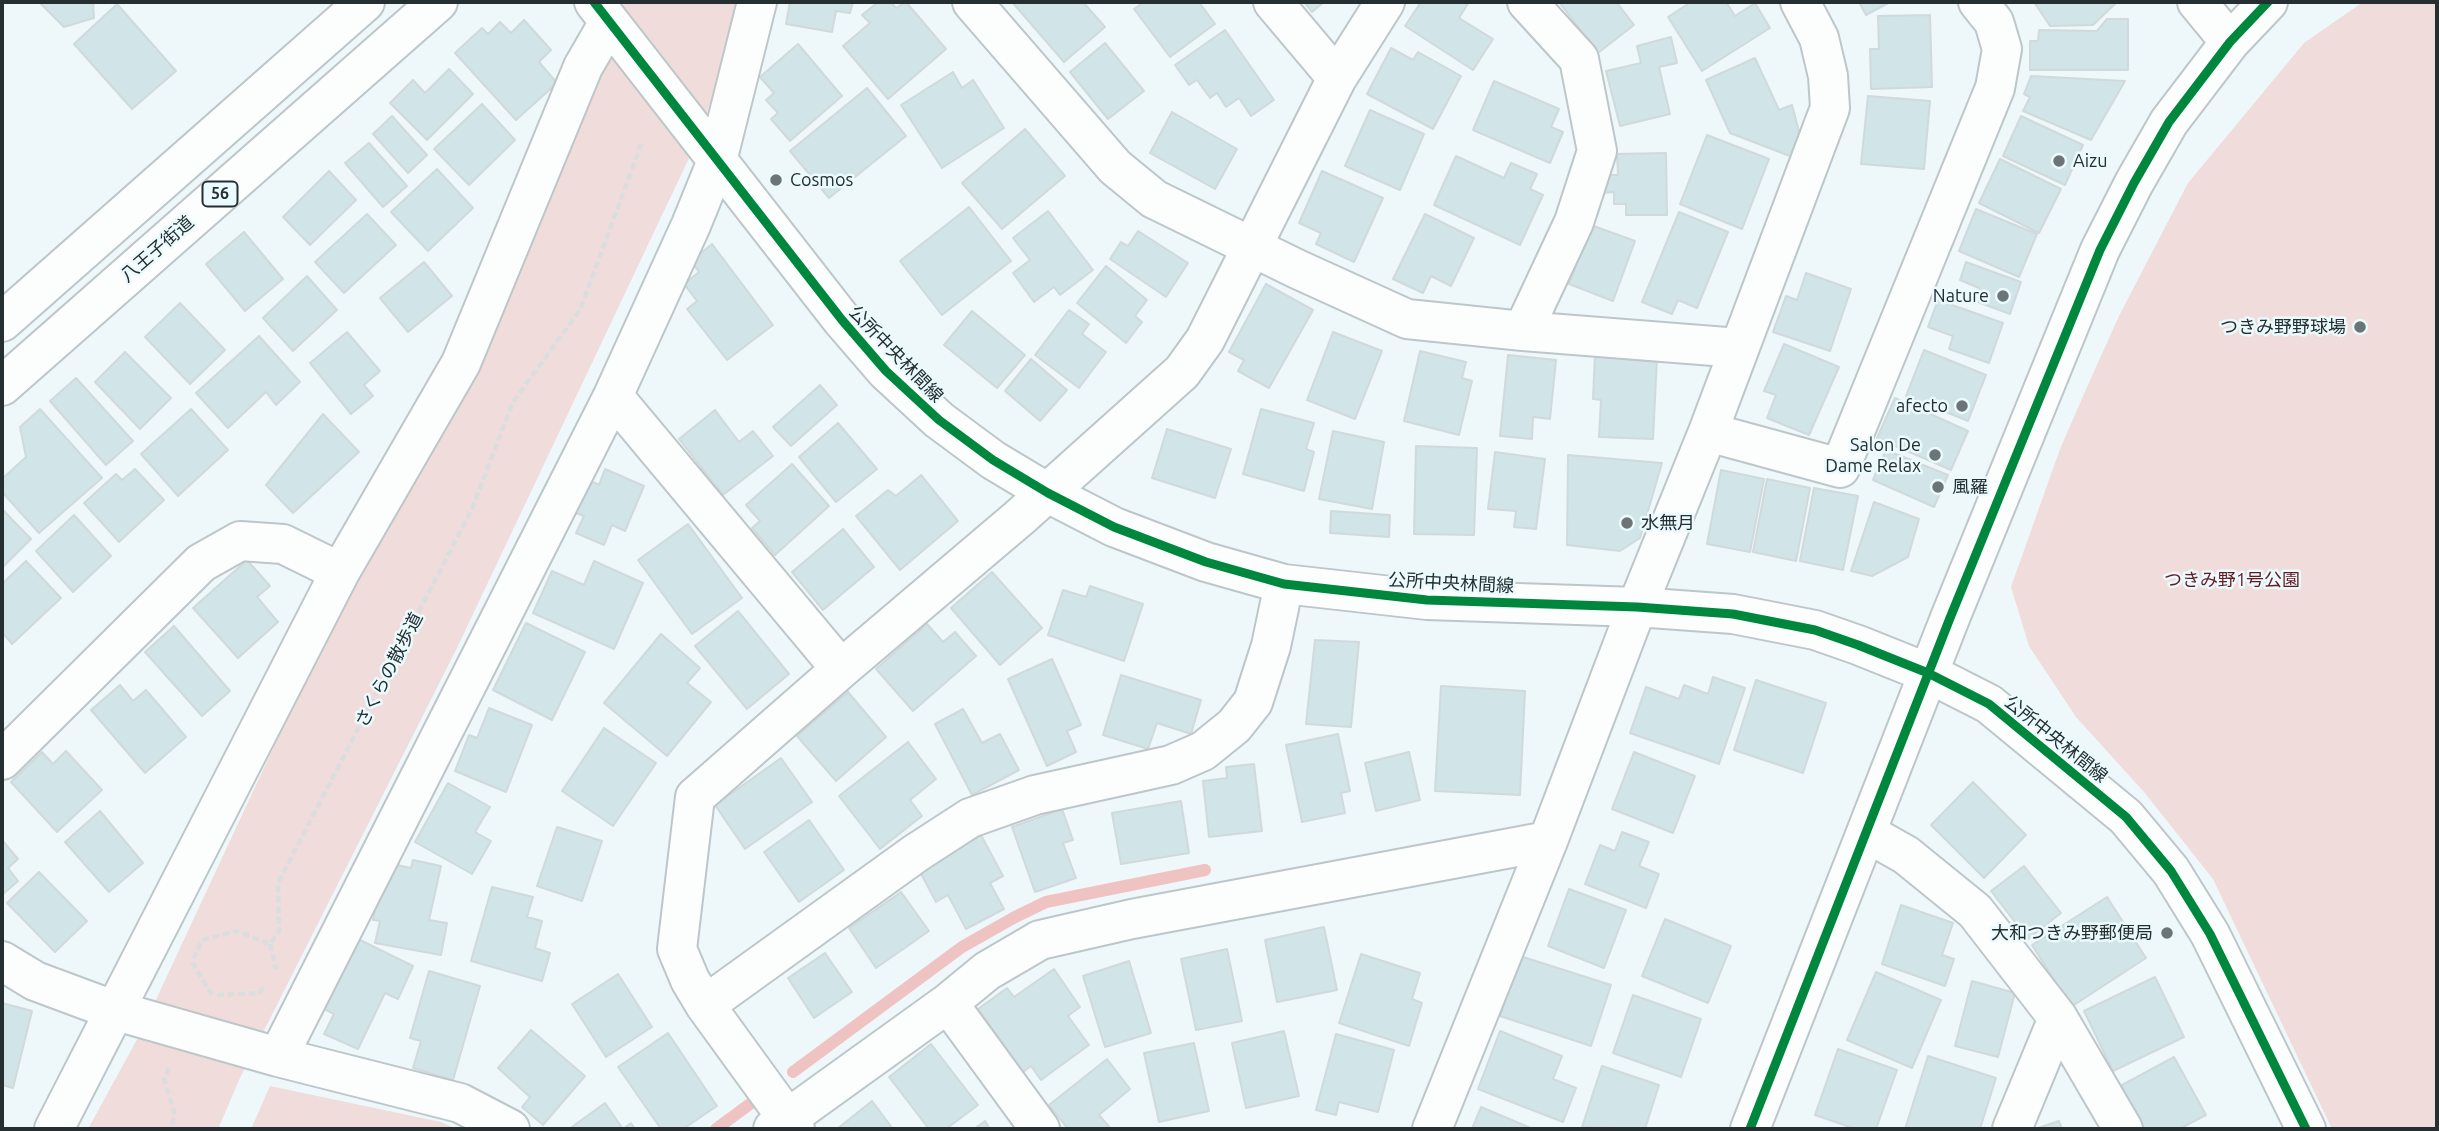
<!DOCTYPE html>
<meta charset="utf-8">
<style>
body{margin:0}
#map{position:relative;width:2439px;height:1131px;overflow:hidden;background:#eef7f9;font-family:Ubuntu,sans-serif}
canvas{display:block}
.frame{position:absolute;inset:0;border:4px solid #252f31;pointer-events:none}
</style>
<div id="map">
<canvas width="2439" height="1131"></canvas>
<div class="frame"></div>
</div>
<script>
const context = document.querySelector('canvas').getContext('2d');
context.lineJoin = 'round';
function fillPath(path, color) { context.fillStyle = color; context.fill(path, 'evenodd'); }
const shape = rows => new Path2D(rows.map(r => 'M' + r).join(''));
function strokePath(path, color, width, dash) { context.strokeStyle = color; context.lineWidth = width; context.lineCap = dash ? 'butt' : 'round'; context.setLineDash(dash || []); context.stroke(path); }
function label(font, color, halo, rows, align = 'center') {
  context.font = font + ' Ubuntu,"Noto Sans JP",sans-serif'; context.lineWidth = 5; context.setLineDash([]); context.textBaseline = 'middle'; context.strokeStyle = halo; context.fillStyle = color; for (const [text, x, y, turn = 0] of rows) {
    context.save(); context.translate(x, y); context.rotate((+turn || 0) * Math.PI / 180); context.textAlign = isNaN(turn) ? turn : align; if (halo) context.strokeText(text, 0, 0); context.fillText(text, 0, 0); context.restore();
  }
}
fillPath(shape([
 [622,2,741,2,700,135,456,650,240,1078,218,1129,88,1129,140,1034,350,583,616,27],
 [2363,2,2437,2,2437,1129,2332,1129,2213,879,2144,792,2076,717,2029,646,2011,587,2060,449,2087,387,2119,316,2188,183,2304,43],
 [270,1086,441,1122,457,1129,251,1129]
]), '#f1dcdc');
strokePath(shape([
 [793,1072,962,947,1015,917,1046,902,1205,870],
 [716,1129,754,1101]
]), '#efc3c2', 12);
const building = shape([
 [39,2,93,2,94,18,64,27,39,2],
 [790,2,853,2,850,13,836,11,832,32,786,24,790,2],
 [878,2,891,2,896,8,906,2,946,49,888,99,843,46,870,23,862,15,878,2],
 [1012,2,1083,2,1105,27,1064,62,1012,2],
 [1144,2,1199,2,1215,24,1170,57,1134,9,1144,2],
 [1304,2,1324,2,1312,12,1304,2],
 [1421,2,1469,2,1459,18,1493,39,1473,70,1405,26,1421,2],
 [1559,2,1621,2,1618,4,1634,25,1598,53,1559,2],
 [1691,2,1726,2,1735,16,1755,3,1770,28,1702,71,1668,17,1691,2],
 [1859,2,1890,2,1866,15,1859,2],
 [2034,2,2115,2,2116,3,2093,25,2050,26,2034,2],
 [117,4,176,71,132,109,74,44,117,4],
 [1930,15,1932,87,1871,89,1870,49,1879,49,1878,16,1930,15],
 [2107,19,2128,19,2128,70,2030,70,2030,41,2038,41,2039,30,2097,31,2107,19],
 [524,20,551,50,539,62,557,83,516,120,455,53,482,28,488,34,500,22,511,33,524,20],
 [1225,30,1274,100,1251,116,1239,98,1226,107,1217,93,1210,98,1197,80,1189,85,1175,65,1225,30],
 [1671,37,1677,63,1659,67,1670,114,1620,126,1606,71,1641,63,1637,46,1671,37],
 [1105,43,1144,91,1108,119,1070,72,1105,43],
 [798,44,842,96,790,141,771,119,778,113,766,100,774,93,760,77,798,44],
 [1391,48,1413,60,1418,52,1461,76,1433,129,1367,94,1391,48],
 [1755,58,1779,110,1792,105,1801,139,1795,158,1730,133,1706,80,1755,58],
 [449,69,473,94,427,140,390,103,413,80,425,93,449,69],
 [953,72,962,88,973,80,1004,128,942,168,901,105,953,72],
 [2031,76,2125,81,2091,140,2023,111,2030,97,2024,94,2031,76],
 [1494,81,1559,109,1551,127,1563,132,1550,163,1473,130,1494,81],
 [867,88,906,136,829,198,790,151,867,88],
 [1868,96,1930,101,1924,169,1861,164,1868,96],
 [482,104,515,140,469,185,434,149,482,104],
 [1370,110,1424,134,1400,190,1345,166,1370,110],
 [1172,112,1237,149,1215,189,1150,153,1172,112],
 [392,116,427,155,408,173,373,134,392,116],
 [2021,116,2083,145,2065,185,2003,156,2021,116],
 [1025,129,1065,176,1002,229,962,183,1025,129],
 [1707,135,1769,159,1742,229,1680,204,1707,135],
 [369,143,407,186,383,207,345,163,369,143],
 [1666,153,1667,215,1626,215,1626,204,1614,204,1614,192,1603,193,1602,175,1618,175,1617,154,1666,153],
 [1456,156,1504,178,1511,163,1537,174,1530,189,1543,195,1520,245,1434,205,1456,156],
 [2000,159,2061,189,2039,233,1979,203,2000,159],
 [437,169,473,208,428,251,391,212,437,169],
 [329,171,356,200,310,245,283,217,329,171],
 [1322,171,1383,198,1354,262,1316,244,1321,233,1299,223,1322,171],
 [969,207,1011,261,942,315,900,261,969,207],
 [1976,209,2037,234,2019,277,1959,251,1976,209],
 [1048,211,1093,270,1060,295,1054,287,1034,302,1013,273,1030,260,1013,238,1048,211],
 [1679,212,1728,232,1697,308,1678,300,1672,314,1642,302,1679,212],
 [367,214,396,245,344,293,315,262,367,214],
 [1425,214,1474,238,1451,286,1431,276,1423,293,1393,279,1425,214],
 [1591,225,1635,241,1613,301,1569,284,1591,225],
 [1138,231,1188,263,1166,297,1110,259,1121,242,1128,246,1138,231],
 [244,232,283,279,245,311,206,264,244,232],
 [712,244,773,325,727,360,687,309,697,301,684,284,699,272,691,261,712,244],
 [424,262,452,296,408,332,380,298,424,262],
 [1966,262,2021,282,2010,314,1975,301,1979,288,1960,280,1966,262],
 [1106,266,1147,300,1135,316,1142,322,1126,343,1077,303,1106,266],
 [1806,273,1851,289,1830,351,1773,332,1786,296,1797,300,1806,273],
 [307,276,337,310,293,351,263,318,307,276],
 [1266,284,1313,310,1269,388,1238,371,1244,360,1229,352,1266,284],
 [1938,300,2003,323,1989,363,1949,349,1953,336,1928,327,1938,300],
 [180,303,225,350,190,384,145,337,180,303],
 [1069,310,1089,324,1082,334,1106,352,1079,388,1035,355,1069,310],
 [972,311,1025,355,997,388,944,345,972,311],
 [347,332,380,371,364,385,373,396,351,414,310,363,347,332],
 [1333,332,1382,351,1355,419,1307,400,1333,332],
 [259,336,300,382,276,405,266,392,228,428,196,393,259,336],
 [1784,344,1839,367,1809,435,1767,418,1776,395,1764,391,1784,344],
 [1924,350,1986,375,1968,421,1906,396,1924,350],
 [1420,351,1466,362,1462,378,1472,381,1459,435,1404,421,1420,351],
 [125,352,171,398,140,429,95,382,125,352],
 [1595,354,1657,358,1653,439,1599,437,1601,400,1593,399,1595,354],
 [1508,355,1556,360,1550,419,1533,417,1532,439,1500,436,1508,355],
 [1031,359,1067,390,1040,421,1005,391,1031,359],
 [76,378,133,441,106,465,50,401,76,378],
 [820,385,837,405,791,446,773,427,820,385],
 [1895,398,1968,431,1951,470,1877,438,1895,398],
 [40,409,102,478,39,533,2,492,2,479,26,457,20,427,40,409],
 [191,409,228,450,178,496,141,454,191,409],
 [1261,409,1314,423,1306,449,1314,452,1304,491,1243,474,1261,409],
 [715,410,739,442,753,431,773,456,723,495,679,439,715,410],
 [323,414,359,452,293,513,266,485,323,414],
 [838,423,877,469,836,502,799,457,838,423],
 [1167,429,1231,449,1215,498,1152,478,1167,429],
 [1333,431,1384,442,1372,509,1319,499,1333,431],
 [1416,446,1477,448,1474,535,1414,534,1416,446],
 [1886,450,1948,475,1934,507,1873,480,1886,450],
 [1495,452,1545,459,1536,529,1514,527,1516,511,1488,509,1495,452],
 [1568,455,1662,463,1640,538,1620,551,1567,545,1568,455],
 [792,464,829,506,775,555,752,528,760,521,746,505,792,464],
 [135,469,164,500,119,542,84,503,116,474,122,480,135,469],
 [605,469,644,486,625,531,612,525,604,545,576,533,584,516,573,512,587,479,599,485,605,469],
 [1721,470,1764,479,1750,552,1707,544,1721,470],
 [921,475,958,521,900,570,856,516,888,490,896,496,921,475],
 [1767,479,1810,488,1796,561,1753,552,1767,479],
 [1814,488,1858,496,1843,570,1800,561,1814,488],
 [1874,502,1919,519,1908,557,1872,576,1851,571,1874,502],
 [2,509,31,539,2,568,2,509],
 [1331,511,1390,515,1389,537,1330,533,1331,511],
 [74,515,111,556,73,592,36,551,74,515],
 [688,524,742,598,692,634,638,560,688,524],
 [843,529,874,567,823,610,792,572,843,529],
 [247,560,270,586,257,597,278,622,238,658,193,608,247,560],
 [26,561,61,598,12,644,2,632,2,584,26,561],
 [594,561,643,583,614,649,533,613,552,571,584,585,594,561],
 [992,572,1042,628,1000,665,951,608,992,572],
 [1090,586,1143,604,1124,661,1048,635,1063,590,1086,597,1090,586],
 [738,611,789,674,747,709,695,646,738,611],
 [526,623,585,652,552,720,493,690,526,623],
 [927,624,943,642,955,632,976,656,913,711,876,669,927,624],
 [174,626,230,691,202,716,145,652,174,626],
 [661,634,700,668,687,683,711,702,667,756,604,703,661,634],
 [1315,640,1359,642,1351,727,1306,724,1315,640],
 [1052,659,1081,725,1067,731,1076,752,1047,766,1008,679,1052,659],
 [1121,675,1201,700,1191,734,1157,723,1148,749,1103,735,1121,675],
 [1713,677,1745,688,1719,764,1630,733,1646,687,1679,699,1684,685,1708,694,1713,677],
 [1756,680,1826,703,1803,773,1734,750,1756,680],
 [120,685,133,701,146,690,186,737,145,773,91,710,120,685],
 [1441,686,1525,691,1520,795,1435,791,1441,686],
 [848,692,886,737,836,781,797,736,848,692],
 [489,708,532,725,506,792,455,771,469,735,477,738,489,708],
 [963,709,982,743,1000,734,1019,770,972,795,935,724,963,709],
 [604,728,656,763,613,826,562,791,604,728],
 [1338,734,1350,791,1341,793,1345,813,1302,822,1286,745,1338,734],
 [908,742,936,779,910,800,922,816,880,849,839,796,908,742],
 [66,751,102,790,57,832,11,782,42,752,53,764,66,751],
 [1409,752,1420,800,1376,811,1365,763,1409,752],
 [1634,752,1695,776,1673,833,1612,809,1634,752],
 [781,758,812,802,745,849,715,805,781,758],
 [1254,764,1262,831,1209,837,1203,781,1227,778,1226,767,1254,764],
 [1973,782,2026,835,1984,878,1931,825,1973,782],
 [448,783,490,807,475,832,491,841,472,874,415,842,448,783],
 [1181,801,1189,853,1121,864,1112,813,1181,801],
 [1062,809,1073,840,1063,843,1076,878,1035,892,1012,827,1062,809],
 [100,811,143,863,109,892,65,842,100,811],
 [809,820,844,870,799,902,764,852,809,820],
 [557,827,602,841,582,901,537,886,557,827],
 [1622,832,1649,842,1639,866,1659,874,1646,908,1585,884,1600,845,1615,851,1622,832],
 [981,835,1003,876,990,883,1004,909,966,929,948,895,936,902,918,868,981,835],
 [2,840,18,859,8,868,18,881,2,895,2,840],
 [413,860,441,866,429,920,447,923,441,955,375,943,380,921,373,920,384,862,411,868,413,860],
 [2024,866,2061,913,2028,939,1991,891,2024,866],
 [39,872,87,921,55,952,7,903,39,872],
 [492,887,533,897,527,917,542,921,535,948,550,953,542,981,471,961,492,887],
 [1569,889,1626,910,1604,968,1548,946,1569,889],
 [901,892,929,931,876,968,849,928,901,892],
 [2107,897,2146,958,2071,1007,2032,945,2107,897],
 [1901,905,1953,923,1942,955,1954,959,1945,986,1882,964,1901,905],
 [1665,919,1731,946,1708,1003,1642,976,1665,919],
 [1324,927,1337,990,1277,1002,1265,940,1324,927],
 [356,938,413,966,398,999,385,993,358,1049,324,1034,334,1014,322,1008,356,938],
 [1227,949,1242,1021,1196,1030,1181,959,1227,949],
 [825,953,852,992,814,1018,788,978,825,953],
 [1361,954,1420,973,1412,999,1422,1003,1409,1046,1339,1023,1361,954],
 [1520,956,1611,985,1591,1046,1500,1016,1520,956],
 [1129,961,1151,1033,1105,1047,1083,976,1129,961],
 [1054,969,1080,1007,1068,1016,1089,1045,1041,1080,1031,1066,1023,1072,978,1009,1007,988,1014,997,1054,969],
 [429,971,480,986,453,1080,413,1068,421,1041,410,1038,429,971],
 [1876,972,1941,1000,1912,1068,1847,1040,1876,972],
 [618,974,652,1027,606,1057,572,1004,618,974],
 [2155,977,2184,1037,2113,1071,2084,1011,2155,977],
 [1972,981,2015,993,1998,1057,1955,1046,1972,981],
 [1633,995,1701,1019,1681,1077,1613,1053,1633,995],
 [2,1003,32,1011,13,1088,2,1085,2,1003],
 [531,1030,585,1076,543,1125,522,1107,530,1097,498,1068,531,1030],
 [1284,1031,1299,1096,1246,1108,1232,1043,1284,1031],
 [1500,1031,1562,1056,1553,1079,1576,1088,1563,1122,1478,1089,1500,1031],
 [668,1033,717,1106,683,1129,661,1129,618,1067,668,1033],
 [1336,1034,1394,1050,1378,1112,1339,1102,1336,1115,1316,1110,1336,1034],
 [1194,1043,1209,1111,1159,1122,1144,1053,1194,1043],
 [931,1044,978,1105,946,1129,929,1129,889,1077,931,1044],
 [1838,1049,1897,1070,1876,1129,1856,1129,1815,1115,1838,1049],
 [1928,1056,1996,1078,1980,1129,1905,1129,1928,1056],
 [2174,1057,2206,1115,2179,1129,2132,1129,2111,1091,2174,1057],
 [1107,1059,1130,1089,1099,1115,1111,1129,1068,1129,1049,1105,1107,1059],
 [1602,1066,1659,1085,1645,1129,1582,1127,1602,1066],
 [872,1101,893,1129,837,1129,872,1101],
 [605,1103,623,1129,631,1123,635,1129,569,1129,605,1103],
 [1481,1107,1533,1129,1472,1129,1481,1107],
 [985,1121,990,1129,974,1129,985,1121],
 [2059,1121,2062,1129,2035,1129,2059,1121]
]);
fillPath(building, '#d1e4e7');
strokePath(building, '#d0d9db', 2);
const minor = shape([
 [594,2,842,320,886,371,939,420,993,460,1048,493,1114,527,1206,562,1284,584,1427,600,1637,607,1733,614,1815,630,1858,645,1928,673,1989,704,2126,817,2171,871,2210,934,2306,1129],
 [972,2,1115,167,1154,199,1297,269,1407,319,1523,331,1739,348],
 [1273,2,1337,78],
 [2197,2,2230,42],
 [1523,331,1574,222,1597,151,1579,59,1527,2],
 [613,396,841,669],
 [1708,432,1840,468,1995,88,2002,49,1994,22,1978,2],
 [2,760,201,563,240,541,283,544,340,572],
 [1867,833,1906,855,1975,911,2058,1018,2123,1129],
 [2,961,35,981,113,1010,278,1057,460,1103,510,1129],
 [948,1003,1040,1129],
 [705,1005,916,853,970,818,1035,795,1171,765,1203,751,1234,726,1253,702,1271,646,1284,584],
 [278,1057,613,396,691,225,717,161,757,2],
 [54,1129,340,572,461,363,583,67,609,22],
 [773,1129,948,1003,987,971,1040,940,1132,919,1548,841],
 [795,1129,705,1005,690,980,677,949,695,797,841,669,1019,518,1182,372,1205,340,1337,78,1385,2],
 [1432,1129,1548,841,1637,607,1708,432,1830,108,1828,76,1819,38,1800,2],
 [1750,1129,1950,618,2100,250,2134,183,2169,122,2230,42,2268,2],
 [2012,1129,2058,1018]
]);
const major = shape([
 [2,322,365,2],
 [2,386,438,2]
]);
strokePath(minor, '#bdc6c8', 42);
strokePath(major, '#bdc6c8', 42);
strokePath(shape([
 [270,944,276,969],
 [212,995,192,962,202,940,237,931,270,944,279,932,278,883,472,509,513,402,580,310,642,142],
 [217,995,259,993,265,986],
 [169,1068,164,1079,175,1115,170,1129]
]), '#dadede', 4.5, [7, 3.5]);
strokePath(minor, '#fcfefe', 38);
strokePath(major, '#fcfefe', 38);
strokePath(shape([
 [594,2,842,320,886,371,939,420,993,460,1048,493,1114,527,1206,562,1284,584,1427,600,1637,607,1733,614,1815,630,1858,645,1928,673,1989,704,2126,817,2171,871,2210,934,2306,1129],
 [1750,1129,1950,618,2100,250,2134,183,2169,122,2230,42,2268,2]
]), '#00873e', 9);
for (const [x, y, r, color] of [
 [2059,161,7,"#6b7577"],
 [776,180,7,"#6b7577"],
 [2003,296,7,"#6b7577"],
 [2360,327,7,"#6b7577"],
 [1962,406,7,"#6b7577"],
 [1935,455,7,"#6b7577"],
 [1938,487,7,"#6b7577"],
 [1627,523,7,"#6b7577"],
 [2167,933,7,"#6b7577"]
]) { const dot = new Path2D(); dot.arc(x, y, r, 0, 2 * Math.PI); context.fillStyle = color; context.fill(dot); strokePath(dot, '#eafafd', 2.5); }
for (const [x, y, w] of [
 [220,194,35]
]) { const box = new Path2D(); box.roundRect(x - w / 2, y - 12.5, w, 25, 5); context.fillStyle = '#eafafd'; context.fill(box); strokePath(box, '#252f31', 2); }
label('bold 16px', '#252f31', null, [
 ["56",220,194]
]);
label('18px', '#252f31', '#eafafd', [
 ["Aizu",2073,161,"left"],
 ["Cosmos",790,180,"left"],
 ["Nature",1989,296],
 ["つきみ野野球場",2346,327],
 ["afecto",1948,406],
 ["Salon De",1921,445],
 ["Dame Relax",1921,466],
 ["風羅",1952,487,"left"],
 ["水無月",1641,523,"left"],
 ["大和つきみ野郵便局",2153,933]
], 'right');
label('18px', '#252f31', '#eafafd', [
 ["八王子街道",157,249,-41],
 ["公所中央林間線",896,354,46],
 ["公所中央林間線",1451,583,3],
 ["さくらの散歩道",389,670,-63],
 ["公所中央林間線",2056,739,39]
]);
label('18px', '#661a20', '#eafafd', [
 ["つきみ野1号公園",2232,580]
]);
</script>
